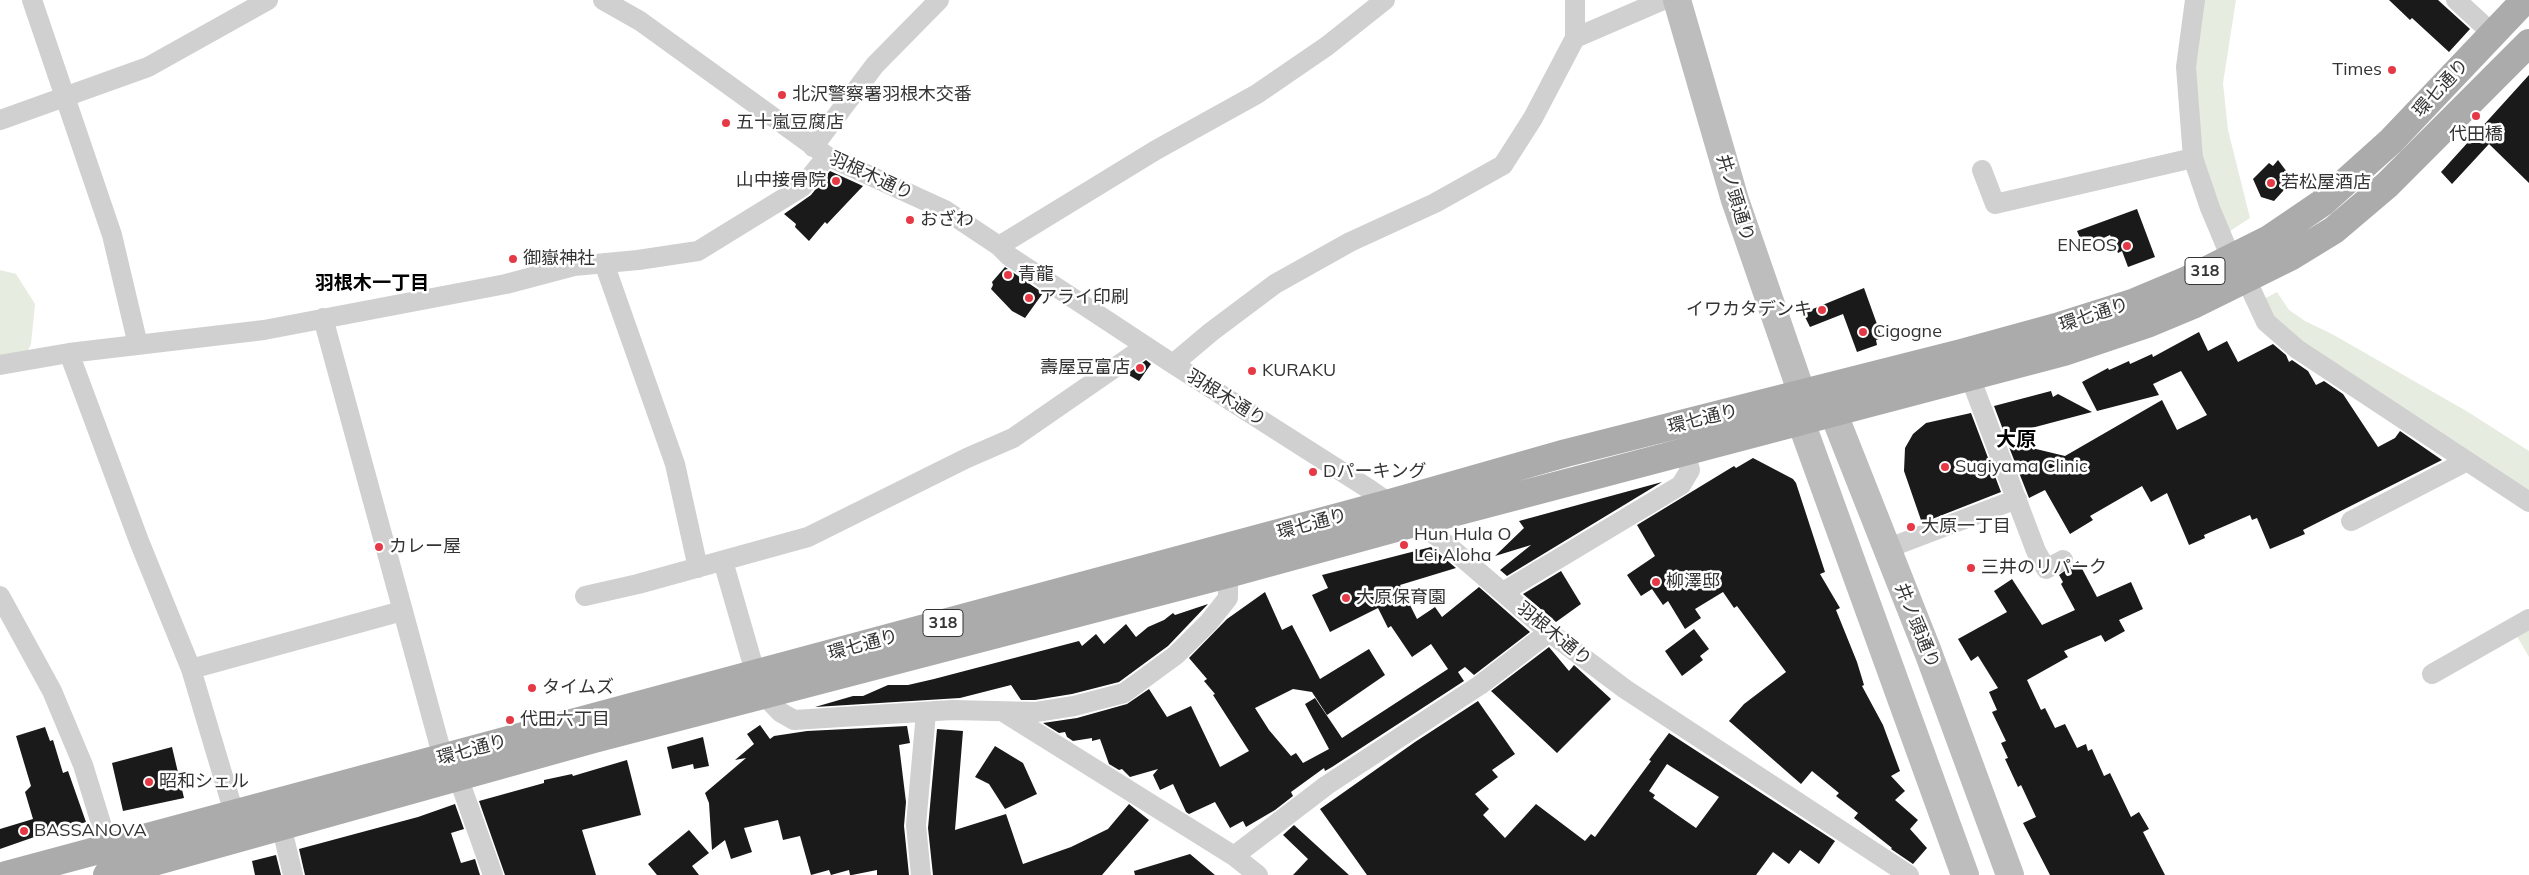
<!DOCTYPE html>
<meta charset="utf-8">
<style>
body{margin:0}
canvas{display:block;background:#fff}
</style>
<canvas width="2529" height="875"></canvas>
<script>
const context = document.querySelector('canvas').getContext('2d');
context.lineJoin = 'round';
function fillPath(path, color) { context.fillStyle = color; context.fill(path, 'evenodd'); }
const shape = rows => new Path2D(rows.map(r => 'M' + r).join(''));
function strokePath(path, color, width, dash) { context.strokeStyle = color; context.lineWidth = width; context.lineCap = dash ? 'butt' : 'round'; context.setLineDash(dash || []); context.stroke(path); }
function label(font, color, halo, rows, align = 'center') {
  context.font = font + ' Mulish,"Noto Sans JP",sans-serif'; context.lineWidth = 5; context.setLineDash([]); context.textBaseline = 'middle'; context.strokeStyle = halo; context.fillStyle = color; for (const [text, x, y, turn = 0] of rows) {
    context.save(); context.translate(x, y); context.rotate((+turn || 0) * Math.PI / 180); context.textAlign = isNaN(turn) ? turn : align; if (halo) context.strokeText(text, 0, 0); context.fillText(text, 0, 0); context.restore();
  }
}
fillPath(shape([
 [2202,0,2236,0,2223,83,2228,130,2250,218,2230,231,2207,179,2197,135,2191,82],
 [0,270,16,274,35,304,31,344,19,369,0,373],
 [2277,292,2289,310,2305,321,2332,334,2468,412,2529,451,2529,495,2309,347,2271,316,2262,300],
 [2529,625,2529,657,2515,633]
]), '#e6ecdf');
fillPath(shape([
 [2389,0,2438,0,2470,29,2449,52,2412,18,2410,20],
 [2529,75,2529,183,2489,144,2452,184,2441,172],
 [2278,160,2293,180,2274,201,2261,197,2253,179,2269,163,2273,166],
 [830,171,863,186,827,224,825,222,809,241,795,227,796,224,784,214,811,195],
 [2137,209,2155,257,2128,267,2122,251,2118,253,2110,235,2084,247,2077,231],
 [1005,267,1043,293,1025,318,1012,311,991,289,993,285,992,282],
 [1864,288,1882,338,1876,340,1877,345,1857,352,1843,314,1810,327,1803,313],
 [2199,332,2208,351,2227,341,2238,362,2273,344,2286,355,2289,362,2292,360,2308,371,2316,385,2324,381,2343,394,2378,447,2395,438,2400,431,2442,460,2303,530,2305,534,2270,549,2257,518,2252,520,2250,515,2204,535,2205,538,2189,545,2167,493,2151,502,2142,486,2090,516,2093,520,2070,534,2045,490,2029,498,2007,442,2065,456,2162,400,2177,430,2207,415,2181,371,2153,384,2159,395,2097,411,2082,382,2108,368,2109,370,2129,361,2130,364,2152,354,2153,357],
 [1146,360,1151,364,1139,381,1127,374],
 [2051,391,2053,397,2058,394,2092,412,2005,435,1994,406],
 [1971,413,2001,492,1922,523,1904,471,1905,448,1913,434,1926,423],
 [1753,458,1793,479,1796,483,1825,572,1820,574,1840,608,1836,610,1857,662,1864,685,1862,686,1883,725,1900,771,1891,776,1905,791,1895,800,1918,820,1910,829,1927,848,1913,864,1891,849,1892,848,1854,818,1858,813,1836,796,1839,793,1812,771,1801,784,1729,721,1744,704,1786,672,1737,606,1734,608,1723,592,1695,609,1701,618,1685,629,1668,601,1663,605,1652,589,1641,596,1627,575,1655,556,1637,525,1734,466,1736,468],
 [1662,482,1507,576,1500,570,1531,545,1495,556,1524,528,1519,521],
 [1431,547,1456,568,1400,585,1417,619,1435,607,1442,617,1479,587,1530,632,1474,675,1465,667,1458,672,1464,681,1332,767,1325,771,1324,768,1291,792,1293,796,1275,810,1246,827,1243,821,1230,828,1215,802,1189,814,1186,812,1173,784,1160,790,1153,775,1158,769,1130,777,1122,769,1119,770,1109,764,1100,739,1092,741,1092,738,1073,741,1067,737,1065,732,1059,733,1043,723,1077,718,1127,704,1149,689,1167,717,1191,706,1220,767,1249,751,1213,695,1215,694,1204,681,1207,679,1189,658,1227,619,1265,592,1282,630,1292,625,1320,679,1369,649,1385,675,1327,715,1312,692,1293,689,1255,708,1269,730,1291,756,1296,753,1303,763,1329,749,1305,704,1315,698,1342,738,1448,669,1431,644,1412,657,1391,626,1388,628,1378,608,1330,632,1312,595,1328,588,1322,575],
 [2078,561,2097,597,2131,582,2143,609,2119,620,2125,631,2105,642,2101,635,2064,651,2068,657,2027,680,2041,710,2045,708,2055,728,2065,724,2077,748,2086,744,2088,751,2092,749,2104,776,2110,773,2131,817,2139,812,2149,829,2143,832,2165,875,2050,875,2023,823,2036,817,2021,785,2018,787,2005,759,2008,758,2001,743,2006,741,1992,712,1997,710,1989,692,1998,688,1978,656,1971,661,1958,639,2007,612,1994,591,2012,579,2042,625,2075,610,2061,584,2063,582,2059,575],
 [1561,571,1581,604,1556,622,1523,594],
 [1208,604,1168,646,1119,682,1072,694,1035,700,1021,700,1011,685,960,698,815,707,853,696,863,696,888,685,908,685,934,679,1079,641,1082,646,1096,634,1104,644,1126,624,1136,637,1148,627,1164,620,1173,613,1175,615],
 [1694,629,1709,649,1700,656,1703,660,1682,676,1665,651],
 [1549,647,1569,671,1574,665,1611,699,1557,753,1491,691],
 [1478,701,1515,754,1492,770,1498,777,1475,794,1489,809,1483,815,1505,838,1536,804,1585,841,1591,834,1595,837,1651,761,1649,760,1669,733,1835,841,1819,864,1800,850,1789,864,1773,852,1756,875,1367,875,1320,809,1415,742],
 [1667,764,1719,797,1696,828,1653,798,1655,795,1649,791],
 [760,725,770,739,774,736,807,731,907,726,910,743,899,745,906,802,904,826,909,875,877,875,877,870,852,875,850,875,849,870,831,875,829,870,811,875,800,836,783,840,778,820,744,828,752,852,731,859,725,840,712,850,709,803,705,793,746,758,735,760,754,744,747,734],
 [45,727,50,741,53,740,63,773,68,771,86,822,60,830,60,828,0,849,0,829,33,819,25,792,31,786,16,736],
 [937,729,963,731,955,830,1006,814,1023,864,1071,847,1108,829,1129,804,1149,820,1102,875,933,875,928,828],
 [703,737,709,766,694,769,693,764,672,769,667,747],
 [995,746,1023,763,1037,794,1005,809,989,784,975,777],
 [172,747,184,798,123,811,112,763],
 [627,760,641,815,582,830,596,875,505,875,479,801,544,783,544,780,572,774,573,776],
 [455,804,464,829,451,833,461,863,475,859,480,875,305,875,299,849,418,817],
 [1294,825,1349,875,1293,875,1308,859,1283,835],
 [689,830,709,853,692,866,699,875,657,875,648,864],
 [1190,854,1215,875,1135,875,1134,871],
 [276,855,281,875,255,875,252,861]
]), '#1a1a1a');
strokePath(shape([
 [32,0,112,235,138,345],
 [603,0,640,21,827,156,945,210,999,246,1009,256,1173,364,1369,489,1438,537,1549,632,1625,689,1909,875],
 [2195,0,2186,67,2193,158,2210,208,2231,258],
 [2456,0,2493,34],
 [1575,38,1663,0],
 [0,120,148,67,268,0],
 [813,147,875,65,939,0],
 [1982,170,1995,204,2193,158],
 [999,246,1156,150,1257,94,1327,46,1385,0],
 [604,263,675,464,698,568],
 [2246,279,2266,322,2297,349,2529,502],
 [323,318,443,758],
 [69,353,139,541,191,669,234,813],
 [1173,364,1211,332,1275,284,1350,242,1435,203,1503,165,1533,118,1575,38,1575,0],
 [0,365,69,353,264,330,506,284,574,266,638,260,698,251,802,187,827,156],
 [1970,377,2036,551,2046,569,2063,560],
 [2351,521,2465,462],
 [1886,549,2017,499],
 [723,561,755,672],
 [1503,592,1681,485,1690,470,1685,452],
 [0,596,52,691,83,765,108,846],
 [585,596,638,584,808,537,967,458,1013,438,1146,346],
 [191,669,402,611],
 [2432,674,2529,619],
 [763,694,780,712,794,720,952,710,1036,712,1074,706,1124,693,1176,655,1209,622,1228,598,1228,574],
 [1005,713,1234,856,1258,875],
 [458,777,493,875],
 [281,825,293,875],
 [1234,856,1327,785,1480,685,1549,632],
 [921,875,916,825,926,713]
]), '#d0d0d0', 20);
strokePath(shape([
 [1677,0,1735,200,1802,394,1801,422,1965,875],
 [1814,401,1833,412,1928,652,2010,875]
]), '#bdbdbd', 28);
strokePath(shape([
 [6,875,1390,503,1566,453,1961,353,2056,327,2135,302,2185,281,2269,239,2322,203,2391,141,2525,0],
 [107,875,594,739,1228,574,1418,522,2064,352,2147,324,2195,304,2290,257,2334,230,2387,185,2529,43]
]), '#ababab', 28);
for (const [x, y, r, color] of [
 [2392,70,5,"#e63946"],
 [782,95,5,"#e63946"],
 [2476,116,5,"#e63946"],
 [726,123,5,"#e63946"],
 [836,181,5,"#e63946"],
 [2271,183,5,"#e63946"],
 [910,220,5,"#e63946"],
 [2127,246,5,"#e63946"],
 [513,259,5,"#e63946"],
 [1008,275,5,"#e63946"],
 [1029,298,5,"#e63946"],
 [1822,310,5,"#e63946"],
 [1863,332,5,"#e63946"],
 [1140,368,5,"#e63946"],
 [1252,371,5,"#e63946"],
 [1945,467,5,"#e63946"],
 [1313,472,5,"#e63946"],
 [1911,527,5,"#e63946"],
 [1404,545,5,"#e63946"],
 [379,547,5,"#e63946"],
 [1971,568,5,"#e63946"],
 [1656,582,5,"#e63946"],
 [1346,598,5,"#e63946"],
 [532,688,5,"#e63946"],
 [510,720,5,"#e63946"],
 [149,782,5,"#e63946"],
 [24,831,5,"#e63946"]
]) { const dot = new Path2D(); dot.arc(x, y, r, 0, 2 * Math.PI); context.fillStyle = color; context.fill(dot); strokePath(dot, '#fff', 2); }
for (const [x, y, w] of [
 [2205,271,40],
 [943,623,40]
]) { const box = new Path2D(); box.roundRect(x - w / 2, y - 13.5, w, 27, 4); context.fillStyle = '#fff'; context.fill(box); strokePath(box, '#333', 1); }
label('bold 16px', '#333', null, [
 ["318",2205,271],
 ["318",943,623]
]);
label('18px', '#333', '#fff', [
 ["Times",2382,70,"right"],
 ["北沢警察署羽根木交番",792,95],
 ["五十嵐豆腐店",736,123],
 ["代田橋",2476,135,"center"],
 ["山中接骨院",826,181,"right"],
 ["若松屋酒店",2281,183],
 ["おざわ",920,220],
 ["ENEOS",2117,246,"right"],
 ["御嶽神社",523,259],
 ["青龍",1018,275],
 ["アライ印刷",1039,298],
 ["イワカタデンキ",1812,310,"right"],
 ["Cigogne",1873,332],
 ["壽屋豆富店",1130,368,"right"],
 ["KURAKU",1262,371],
 ["Sugiyama Clinic",1955,467],
 ["Dパーキング",1323,472],
 ["大原一丁目",1921,527],
 ["Hun Hula O",1414,535],
 ["Lei Aloha",1414,556],
 ["カレー屋",389,547],
 ["三井のリパーク",1981,568],
 ["柳澤邸",1666,582],
 ["大原保育園",1356,598],
 ["タイムズ",542,688],
 ["代田六丁目",520,720],
 ["昭和シェル",159,782],
 ["BASSANOVA",34,831]
], 'left');
label('18px', '#333', '#fff', [
 ["環七通り",2441,88,-47],
 ["羽根木通り",871,176,25],
 ["井ノ頭通り",1735,198,73],
 ["環七通り",2094,315,-18],
 ["羽根木通り",1226,398,32],
 ["環七通り",1703,419,-14],
 ["環七通り",1312,524,-15],
 ["井ノ頭通り",1917,626,68],
 ["羽根木通り",1554,634,39],
 ["環七通り",863,645,-15],
 ["環七通り",472,750,-15]
]);
label('bold 19px', '#000', '#fff', [
 ["羽根木一丁目",372,283]
]);
label('bold 20px', '#000', '#fff', [
 ["大原",2016,440]
]);
</script>
